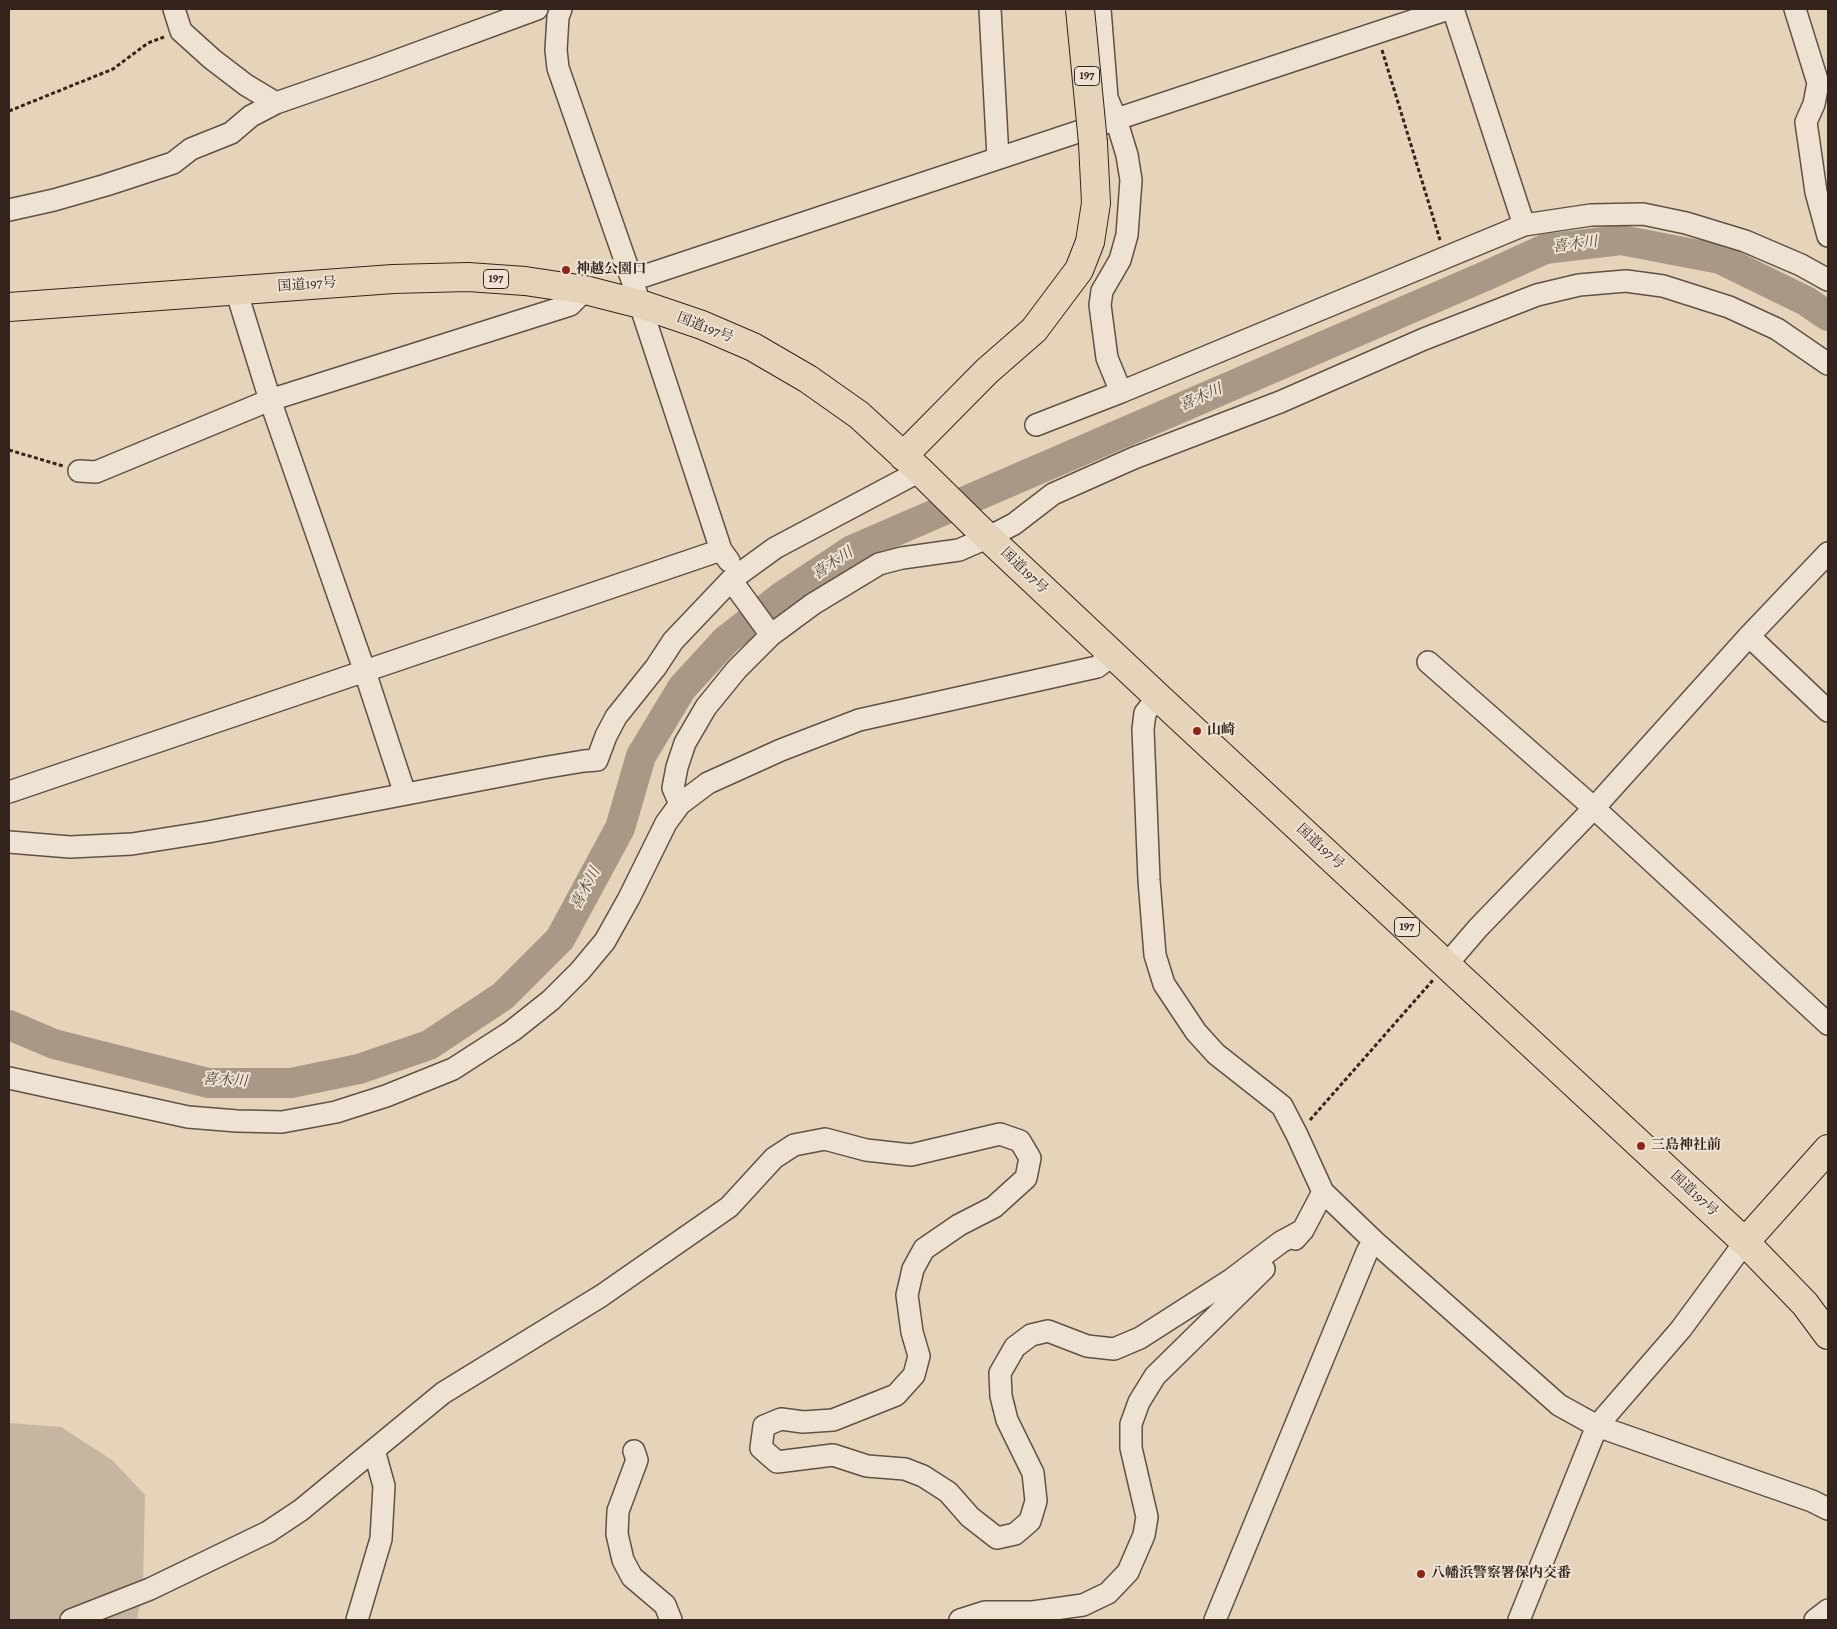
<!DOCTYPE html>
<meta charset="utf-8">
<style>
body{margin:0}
#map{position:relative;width:1837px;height:1629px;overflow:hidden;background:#e5d4ba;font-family:Alegreya,serif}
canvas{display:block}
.frame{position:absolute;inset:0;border:10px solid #35241d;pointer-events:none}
</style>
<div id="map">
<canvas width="1837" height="1629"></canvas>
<div class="frame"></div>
</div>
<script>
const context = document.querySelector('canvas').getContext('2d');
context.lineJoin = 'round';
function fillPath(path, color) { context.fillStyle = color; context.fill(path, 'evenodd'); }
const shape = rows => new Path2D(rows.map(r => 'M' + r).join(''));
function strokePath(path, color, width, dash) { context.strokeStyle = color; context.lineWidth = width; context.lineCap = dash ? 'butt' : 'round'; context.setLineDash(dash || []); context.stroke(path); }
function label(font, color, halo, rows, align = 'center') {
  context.font = font + ' Alegreya,"Noto Serif JP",serif'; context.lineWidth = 4; context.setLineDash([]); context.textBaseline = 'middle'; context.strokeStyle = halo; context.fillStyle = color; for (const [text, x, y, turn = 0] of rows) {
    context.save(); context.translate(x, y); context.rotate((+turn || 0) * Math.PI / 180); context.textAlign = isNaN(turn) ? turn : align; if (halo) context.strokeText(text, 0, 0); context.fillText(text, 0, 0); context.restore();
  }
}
fillPath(shape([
 [9,1423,61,1427,112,1460,145,1495,143,1586,137,1620,9,1620]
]), '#c7b69f');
strokePath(shape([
 [9,1025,54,1044,208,1083,291,1083,359,1069,429,1045,503,996,560,939,620,828,641,756,682,688,726,640,781,597,852,550,1490,274,1545,249,1621,240,1720,259,1806,301,1828,316]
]), '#a99885', 30);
const minor = shape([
 [174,9,181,31,212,59,246,85,276,103],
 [561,9,558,17,556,50,558,68,632,280,721,550,729,561],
 [990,9,998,158],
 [1100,9,1107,98,1116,119,1127,155,1131,180,1127,235,1120,260,1102,291,1100,305,1107,358,1121,392],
 [1453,9,1524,225],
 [1795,9,1818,83,1814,104,1806,122,1816,192,1828,236],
 [9,210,54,200,106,185,173,163,191,149,231,133,251,116,276,103,374,69,537,9],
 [632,280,1448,9],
 [236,290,270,400,365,672,405,794],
 [1036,425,1121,392,1524,225,1591,215,1643,214,1686,223,1745,241,1801,265,1828,280],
 [79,471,96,472,270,400,570,305,585,290],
 [731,580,771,635],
 [1749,636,1828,711],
 [1428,662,1594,808,1828,1024],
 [1158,697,1145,713,1143,729,1149,880,1155,955,1164,984,1196,1032,1216,1054,1282,1106,1297,1135,1323,1192,1374,1241,1559,1405,1597,1426,1812,1501,1828,1509],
 [9,792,721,550],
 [680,804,673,788,677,767,685,743,706,707,737,669,771,635,813,604,879,564,902,558,959,550,989,537,1014,524,1053,494,1134,458,1280,402,1424,339,1537,295,1579,285,1626,281,1663,286,1729,307,1777,329,1828,364],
 [9,842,70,847,132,844,208,832,542,768,584,761,597,760,606,736,616,717,656,667,673,641,731,580,775,548,920,471],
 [1447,964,1478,928,1594,808,1749,636,1828,553],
 [9,1078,188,1117,237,1121,282,1122,336,1112,386,1096,453,1069,512,1031,551,1000,580,971,605,941,629,898,666,823,680,804,708,783,781,750,859,720,1097,667,1113,655],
 [1295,1239,1303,1230,1323,1192],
 [634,1451,637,1460,618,1511,617,1534,623,1560,632,1577,665,1605,671,1620],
 [71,1620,150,1589,268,1532,301,1510,443,1393,601,1296,729,1207,774,1158,794,1145,825,1139,866,1150,911,1155,1000,1134,1020,1141,1030,1158,1026,1178,994,1207,959,1225,924,1249,913,1269,907,1295,912,1332,919,1356,914,1375,896,1395,833,1420,803,1422,781,1419,764,1426,761,1448,777,1462,833,1455,867,1466,905,1469,923,1476,948,1492,970,1517,997,1538,1015,1534,1030,1521,1036,1501,1033,1473,1007,1420,1001,1396,1000,1373,1015,1347,1031,1335,1048,1331,1087,1346,1114,1349,1140,1338,1232,1279,1281,1242,1303,1230],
 [357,1620,381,1539,384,1486,374,1450],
 [960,1620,985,1612,1033,1612,1083,1605,1108,1593,1128,1572,1144,1535,1147,1517,1131,1448,1131,1424,1139,1402,1155,1376,1264,1269],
 [1215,1620,1367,1252,1374,1241],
 [1519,1620,1597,1426,1681,1329,1745,1242],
 [1815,1620,1828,1610]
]);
const major = shape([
 [1745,1242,1828,1149]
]);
const highway = shape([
 [9,307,393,279,468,277,525,281,585,290,640,304,702,325,753,347,808,379,859,415,920,471,977,527,1158,697,1745,1242,1805,1304,1828,1335],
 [903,456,987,371,1034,330,1079,270,1090,242,1096,203,1093,143]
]);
strokePath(minor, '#615044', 24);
strokePath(major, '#35241d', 30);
strokePath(highway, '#35241d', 30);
strokePath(shape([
 [1382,50,1440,240],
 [9,111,113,69,148,43,164,37],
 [9,450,63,466],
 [1310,1120,1433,980]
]), '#35241d', 3, [4, 2.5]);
strokePath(minor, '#eee3d2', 21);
strokePath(major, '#e5d4ba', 28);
strokePath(highway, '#e5d4ba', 28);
const highwayBridge = shape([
 [1080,9,1093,143]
]);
strokePath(highwayBridge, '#35241d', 30, []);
strokePath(highwayBridge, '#e5d4ba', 28);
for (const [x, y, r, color] of [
 [566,270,5,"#8f2418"],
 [1197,731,5,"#8f2418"],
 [1641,1146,5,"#8f2418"],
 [1421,1574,5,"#8f2418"]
]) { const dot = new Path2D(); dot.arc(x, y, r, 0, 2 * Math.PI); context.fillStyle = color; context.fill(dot); strokePath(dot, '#eee3d2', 2); }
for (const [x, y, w] of [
 [1087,76,25],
 [496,279,25],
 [1407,927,25]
]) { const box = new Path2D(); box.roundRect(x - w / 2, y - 9.5, w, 19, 4); context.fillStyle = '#eee3d2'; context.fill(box); strokePath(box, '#35241d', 1); }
label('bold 12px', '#35241d', null, [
 ["197",1087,76],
 ["197",496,279],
 ["197",1407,927]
]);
label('bold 14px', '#35241d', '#eee3d2', [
 ["神越公園口",576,270],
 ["山崎",1207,731],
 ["三島神社前",1651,1146],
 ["八幡浜警察署保内交番",1431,1574]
], 'left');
label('14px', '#35241d', '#eee3d2', [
 ["国道197号",307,285,-4],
 ["国道197号",705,328,21],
 ["国道197号",1024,571,44],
 ["国道197号",1320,847,43],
 ["国道197号",1694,1194,43]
]);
label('italic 15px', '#58473c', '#eee3d2', [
 ["喜木川",1575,245,-7],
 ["喜木川",1201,398,-24],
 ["喜木川",833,564,-34],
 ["喜木川",586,889,-62],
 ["喜木川",225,1081,3]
]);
</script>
